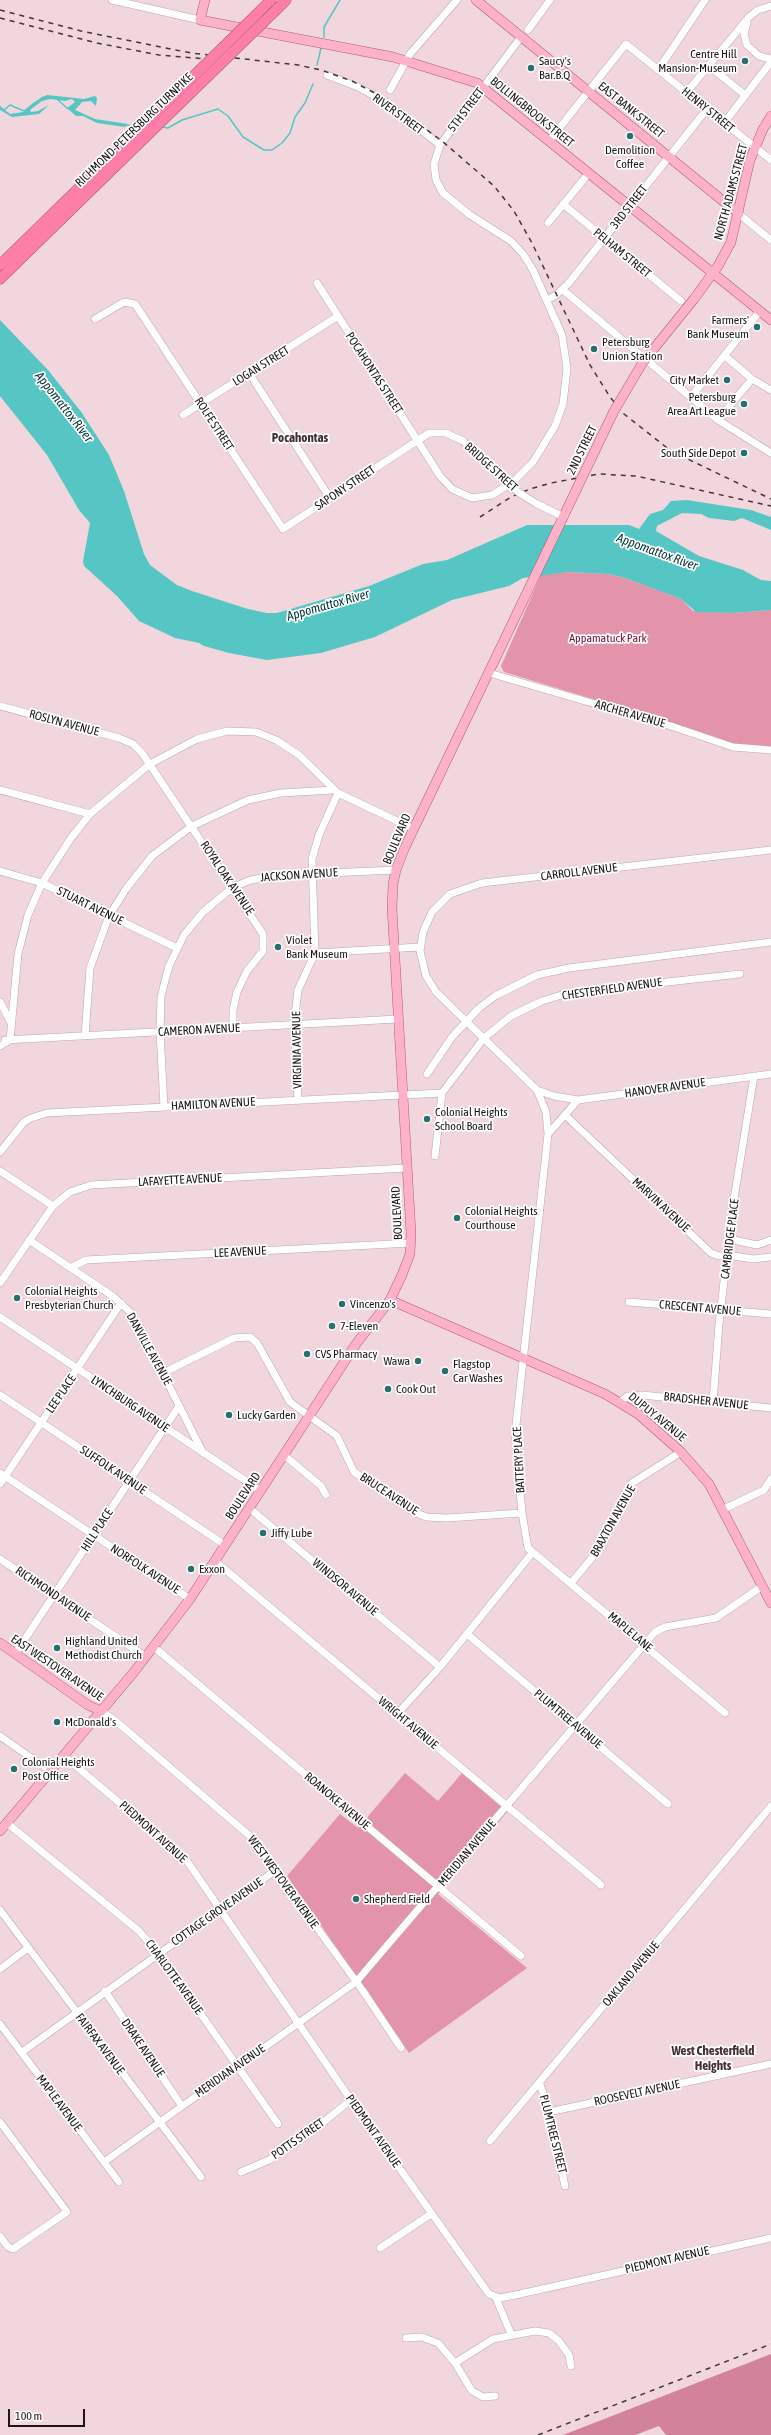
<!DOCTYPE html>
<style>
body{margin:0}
#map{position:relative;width:771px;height:2435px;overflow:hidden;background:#f1d7dd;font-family:"Asap Condensed",sans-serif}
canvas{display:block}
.scale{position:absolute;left:8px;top:2409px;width:77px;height:18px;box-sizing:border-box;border:2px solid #1e1517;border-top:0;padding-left:5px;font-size:12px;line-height:14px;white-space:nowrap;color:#1e1517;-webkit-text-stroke:3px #fff;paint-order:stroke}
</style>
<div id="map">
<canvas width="771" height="2435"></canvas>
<div class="scale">100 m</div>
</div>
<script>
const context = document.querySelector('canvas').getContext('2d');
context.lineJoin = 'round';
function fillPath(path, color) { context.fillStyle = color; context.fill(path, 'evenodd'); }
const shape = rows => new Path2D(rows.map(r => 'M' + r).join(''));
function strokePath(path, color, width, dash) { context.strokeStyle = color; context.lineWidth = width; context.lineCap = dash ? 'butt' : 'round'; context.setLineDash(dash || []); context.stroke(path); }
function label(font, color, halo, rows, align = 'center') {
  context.font = font + ' "Asap Condensed",sans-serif'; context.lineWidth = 3.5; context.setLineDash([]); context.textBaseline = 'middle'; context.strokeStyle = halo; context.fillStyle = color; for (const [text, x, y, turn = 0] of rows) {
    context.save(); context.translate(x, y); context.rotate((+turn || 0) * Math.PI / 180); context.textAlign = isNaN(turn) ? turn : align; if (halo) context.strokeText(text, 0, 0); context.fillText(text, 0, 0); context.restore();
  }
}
fillPath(shape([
 [568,572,608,574,625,578,681,599,693,611,734,613,771,610,771,747,735,744,652,717,504,672,501,666,541,575],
 [405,1773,438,1801,462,1773,507,1812,438,1894,527,1968,409,2053,287,1876,340,1814,358,1828]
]), '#e494aa');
fillPath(shape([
 [771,2354,771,2435,666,2435,659,2426,635,2435,563,2435]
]), '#d38399');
fillPath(shape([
 [47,95,84,99,95,96,97,98,96,106,91,101,82,102,75,110,95,119,128,124,125,127,97,123,83,116,76,116,67,108,75,102,72,99,65,101,50,99,42,101,30,110,31,112,38,111,49,105,39,114,12,117,0,110,0,106,10,114,23,112,33,103],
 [0,320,48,370,82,413,109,455,124,491,144,554,150,565,177,585,192,591,248,609,267,613,277,613,369,586,423,564,447,560,527,525,629,525,639,529,650,514,663,510,671,501,687,500,751,510,771,517,771,530,742,518,734,521,709,518,701,514,682,513,657,526,656,531,699,556,743,570,761,580,771,581,771,610,734,613,696,612,681,599,625,578,608,574,568,572,523,578,509,586,452,600,375,637,321,653,267,660,229,653,204,646,199,643,175,638,139,621,117,596,84,566,83,561,90,523,79,510,47,455,0,396]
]), '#56c6c4');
strokePath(shape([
 [324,37,324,27,340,0],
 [317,65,321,48],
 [58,100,67,108,82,114],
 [4,110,10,105,24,111,43,97,47,97],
 [126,125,138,126],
 [162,127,168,128,182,120,218,109,228,116,243,137,264,150,272,150,282,143,290,133,295,117,305,103,313,84]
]), '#56c6c4', 1.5);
const minor = shape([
 [112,0,200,20],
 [747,23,744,34,747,45,759,56,771,59],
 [528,30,550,0],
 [708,65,745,95],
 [658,70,705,0],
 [327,75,358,87,384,101,440,145],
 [390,90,410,54,457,0],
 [686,93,749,17,758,10,771,6],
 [724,123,771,62],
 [549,141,626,44,771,160],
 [563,204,681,301],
 [739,214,771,240],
 [548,223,589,173],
 [317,283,440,476,452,489,472,498,492,495,514,481,533,462,555,426,563,404,567,368,562,335,533,270,523,254,511,241,470,215,443,193,436,180,434,164,440,145,521,37],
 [563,290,718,420,771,453],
 [547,300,556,295,568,284,707,109],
 [95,319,124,302,135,304,283,529,429,433,446,433,463,441],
 [725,356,752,379,771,390],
 [249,373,330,498],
 [691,397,760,311],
 [183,415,338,316],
 [718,420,752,379],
 [489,673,671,726,733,747,771,750],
 [0,706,119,738,133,744,142,753,263,934,263,951,247,971,237,992,233,1010,233,1028],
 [0,790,90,814],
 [0,871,42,883,177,948],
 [315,953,420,947],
 [0,1002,10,1021],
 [85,1036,90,968,109,916,126,889,152,856,192,826,248,800,281,793,333,790],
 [5,1040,398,1019],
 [0,1046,10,1040,18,954,28,915,42,883,71,838,90,814,150,764,197,739,227,731,256,732,276,740,299,755,338,793,414,829],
 [427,1074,452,1037,479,1008,495,996,537,975,569,968,771,942],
 [537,1090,546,1112,548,1134],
 [298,1099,294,1024,298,990,315,953,312,859,319,835,338,793],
 [578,1100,554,1096,537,1090,436,992,426,976,420,951,423,932,432,912,450,894,482,883,771,850],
 [164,1107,160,1032,161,997,165,981,169,966,184,935,203,912,233,887,251,880,281,875,396,870],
 [565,1115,711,1253,719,1256,727,1255,753,1259,771,1257],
 [0,1152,24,1122,31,1118,47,1113,442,1093],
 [435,1156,442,1093,484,1038,511,1016,542,1001,568,993,740,974],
 [0,1171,53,1206],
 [729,1239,757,1245,771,1240],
 [29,1240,114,1297,130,1312,143,1334,203,1453],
 [70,1268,86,1260,411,1243],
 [0,1283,53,1206,70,1192,91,1185,406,1168],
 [629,1302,771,1314],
 [0,1317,261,1491],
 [163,1373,234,1338,250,1337,257,1343,290,1402,337,1436,354,1472,410,1510,426,1517,447,1518,522,1513],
 [0,1395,225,1545],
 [620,1402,628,1396,642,1395,771,1408],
 [713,1402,719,1324,733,1205,754,1076],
 [284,1455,321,1486,326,1495],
 [0,1473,190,1599],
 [0,1484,121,1303],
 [249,1508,440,1667],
 [724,1509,764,1490,771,1479],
 [0,1559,146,1657],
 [215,1561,601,1885],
 [571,1583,601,1547,632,1483,681,1452],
 [467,1634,668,1804],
 [154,1647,521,1956],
 [15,1654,179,1406],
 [101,1711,117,1722,251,1837,363,1991,401,2048],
 [398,1713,440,1667,533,1552],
 [725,1713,528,1548,522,1513,515,1434,548,1134,578,1100,771,1074],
 [0,1736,50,1771],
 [64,1756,185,1858,351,2100,489,2294,500,2298,520,2294,771,2238],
 [7,1823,139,1931,158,1953,278,2124],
 [0,1910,201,2177],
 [0,1969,28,1948],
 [105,1991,181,2105],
 [0,2024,119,2182],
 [22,2052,276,1870],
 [540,2084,549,2112,565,2186],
 [549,2112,771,2064],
 [0,2122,67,2212,13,2249,8,2247,0,2236],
 [490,2141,771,1806],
 [104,2162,356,1982,655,1632,665,1627,716,1618,761,1587],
 [241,2172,269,2160,306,2136,351,2100],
 [380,2248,431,2214],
 [496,2298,511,2334],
 [406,2338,422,2337,438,2343,455,2363,472,2391,483,2397,495,2396],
 [455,2363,493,2339,535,2331,549,2333,559,2341,569,2355,571,2366]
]);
const major = shape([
 [205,0,200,20,393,57,477,83,771,320],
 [476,0,739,214],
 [694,299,718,266,731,242,750,160,763,129,771,116],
 [390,1300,605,1394,638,1414,681,1452,709,1484,771,1603],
 [0,1643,88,1705,101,1711],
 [0,1831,134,1672,190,1599,356,1344,390,1300,402,1275,410,1254,411,1233,392,908,393,884,396,870,405,847,498,653]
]);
const highway = shape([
 [276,10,286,0],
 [257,14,271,0],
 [0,265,121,147],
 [0,279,127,155]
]);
strokePath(minor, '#bea5ab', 8);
strokePath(major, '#af5a75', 10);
strokePath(highway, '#af5a75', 11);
strokePath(minor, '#fff', 7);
strokePath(major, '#feb2ca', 9);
strokePath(highway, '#fd7fa7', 10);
strokePath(shape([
 [0,10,81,31,191,53,298,65,321,70,352,81,382,97,442,141,494,186,514,211,532,243,590,365,610,397,624,414,671,451,771,499],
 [0,18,97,43,159,55,207,59],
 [480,517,511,497,530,489,551,483,599,474,636,476,771,506],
 [538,2435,771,2344]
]), '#423639', 1.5, [5, 5]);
const minorBridge = shape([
 [463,441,518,492,537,504,564,517]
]);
const majorBridge = shape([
 [498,653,614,411,643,362,694,299]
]);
const highwayBridge = shape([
 [121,147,257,14],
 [127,155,276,10]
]);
strokePath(minorBridge, '#bea5ab', 8, []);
strokePath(majorBridge, '#af5a75', 10, []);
strokePath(highwayBridge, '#af5a75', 11, []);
strokePath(minorBridge, '#fff', 7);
strokePath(majorBridge, '#feb2ca', 9);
strokePath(highwayBridge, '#fd7fa7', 10);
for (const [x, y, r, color] of [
 [745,61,4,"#26716f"],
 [531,68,4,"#26716f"],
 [630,136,4,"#26716f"],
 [757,327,4,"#26716f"],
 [594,349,4,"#26716f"],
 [727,380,4,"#26716f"],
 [744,404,4,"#26716f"],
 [744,453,4,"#26716f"],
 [278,947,4,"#26716f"],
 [427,1119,4,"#26716f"],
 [457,1218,4,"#26716f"],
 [17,1298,4,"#26716f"],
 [342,1304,4,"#26716f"],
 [332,1326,4,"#26716f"],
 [307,1354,4,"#26716f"],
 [418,1361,4,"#26716f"],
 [445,1371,4,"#26716f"],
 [388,1389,4,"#26716f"],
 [229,1415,4,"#26716f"],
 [263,1533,4,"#26716f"],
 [191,1569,4,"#26716f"],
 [57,1648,4,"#26716f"],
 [57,1722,4,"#26716f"],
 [14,1769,4,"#26716f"],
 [356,1899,4,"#26716f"]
]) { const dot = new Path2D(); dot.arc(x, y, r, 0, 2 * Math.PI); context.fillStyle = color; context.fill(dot); strokePath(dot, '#fff', 1.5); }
label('12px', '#1e1517', '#fff', [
 ["Centre Hill",737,54,"right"],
 ["Mansion-Museum",737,68,"right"],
 ["Saucy's",539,61],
 ["Bar.B.Q",539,75],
 ["Demolition",630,150,"center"],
 ["Coffee",630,164,"center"],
 ["Farmers'",749,320,"right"],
 ["Bank Museum",749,334,"right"],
 ["Petersburg",602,342],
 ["Union Station",602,356],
 ["City Market",719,380,"right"],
 ["Petersburg",736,397,"right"],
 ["Area Art League",736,411,"right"],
 ["South Side Depot",736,453,"right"],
 ["Violet",286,940],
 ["Bank Museum",286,954],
 ["Colonial Heights",435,1112],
 ["School Board",435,1126],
 ["Colonial Heights",465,1211],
 ["Courthouse",465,1225],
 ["Colonial Heights",25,1291],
 ["Presbyterian Church",25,1305],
 ["Vincenzo's",350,1304],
 ["7-Eleven",340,1326],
 ["CVS Pharmacy",315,1354],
 ["Wawa",410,1361,"right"],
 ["Flagstop",453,1364],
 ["Car Washes",453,1378],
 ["Cook Out",396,1389],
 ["Lucky Garden",237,1415],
 ["Jiffy Lube",271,1533],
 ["Exxon",199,1569],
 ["Highland United",65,1641],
 ["Methodist Church",65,1655],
 ["McDonald's",65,1722],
 ["Colonial Heights",22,1762],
 ["Post Office",22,1776],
 ["Shepherd Field",364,1899]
], 'left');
label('12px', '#1e1517', '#fff', [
 ["5TH STREET",466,110,-53],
 ["EAST BANK STREET",631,110,39],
 ["HENRY STREET",708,110,39],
 ["BOLLINGBROOK STREET",532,112,39],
 ["RIVER STREET",398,114,36],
 ["RICHMOND-PETERSBURG TURNPIKE",134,130,-44],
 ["NORTH ADAMS STREET",731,192,-75],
 ["3RD STREET",629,207,-52],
 ["PELHAM STREET",622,253,39],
 ["LOGAN STREET",261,366,-32],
 ["POCAHONTAS STREET",374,373,57],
 ["ROLFE STREET",214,424,57],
 ["2ND STREET",582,450,-64],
 ["BRIDGE STREET",491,467,42],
 ["SAPONY STREET",345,488,-34],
 ["ARCHER AVENUE",630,714,16],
 ["ROSLYN AVENUE",64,723,15],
 ["BOULEVARD",397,839,-67],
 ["CARROLL AVENUE",579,872,-7],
 ["JACKSON AVENUE",299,875,-4],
 ["ROYAL OAK AVENUE",227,878,56],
 ["STUART AVENUE",90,906,26],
 ["CHESTERFIELD AVENUE",612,989,-8],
 ["CAMERON AVENUE",199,1030,-3],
 ["VIRGINIA AVENUE",297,1050,-91],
 ["HANOVER AVENUE",665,1088,-8],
 ["HAMILTON AVENUE",213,1104,-3],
 ["LAFAYETTE AVENUE",180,1180,-3],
 ["MARVIN AVENUE",661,1205,43],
 ["BOULEVARD",397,1213,-93],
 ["CAMBRIDGE PLACE",730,1239,-83],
 ["LEE AVENUE",240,1252,-3],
 ["CRESCENT AVENUE",700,1308,5],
 ["DANVILLE AVENUE",149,1349,61],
 ["LEE PLACE",61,1394,-56],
 ["BRADSHER AVENUE",706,1401,6],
 ["LYNCHBURG AVENUE",130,1404,34],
 ["DUPUY AVENUE",657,1417,39],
 ["BATTERY PLACE",519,1460,-93],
 ["SUFFOLK AVENUE",113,1470,34],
 ["BRUCE AVENUE",389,1494,33],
 ["BOULEVARD",243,1496,-57],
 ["BRAXTON AVENUE",613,1521,-61],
 ["HILL PLACE",97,1530,-57],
 ["NORFOLK AVENUE",145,1569,33],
 ["WINDSOR AVENUE",345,1587,40],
 ["RICHMOND AVENUE",53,1594,34],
 ["MAPLE LANE",630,1632,40],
 ["EAST WESTOVER AVENUE",57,1668,34],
 ["PLUMTREE AVENUE",568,1719,40],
 ["WRIGHT AVENUE",408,1723,40],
 ["ROANOKE AVENUE",337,1801,40],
 ["PIEDMONT AVENUE",153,1832,42],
 ["MERIDIAN AVENUE",467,1853,-50],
 ["WEST WESTOVER AVENUE",283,1882,54],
 ["COTTAGE GROVE AVENUE",217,1912,-35],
 ["OAKLAND AVENUE",631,1974,-50],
 ["CHARLOTTE AVENUE",174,1977,54],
 ["FAIRFAX AVENUE",100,2044,53],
 ["DRAKE AVENUE",143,2048,56],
 ["MERIDIAN AVENUE",230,2071,-35],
 ["ROOSEVELT AVENUE",637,2093,-12],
 ["MAPLE AVENUE",59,2103,53],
 ["PIEDMONT AVENUE",373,2131,55],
 ["PLUMTREE STREET",553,2134,76],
 ["POTTS STREET",298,2139,-35],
 ["PIEDMONT AVENUE",667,2260,-13]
]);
label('12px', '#72123a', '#fff', [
 ["Appamatuck Park",608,638]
]);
label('italic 13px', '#003636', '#fff', [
 ["Appomattox River",64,407,52],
 ["Appomattox River",657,552,20],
 ["Appomattox River",328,605,-16]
]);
label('bold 13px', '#432f34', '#fff', [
 ["Pocahontas",300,438],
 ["West Chesterfield",713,2051],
 ["Heights",713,2066]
]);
</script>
